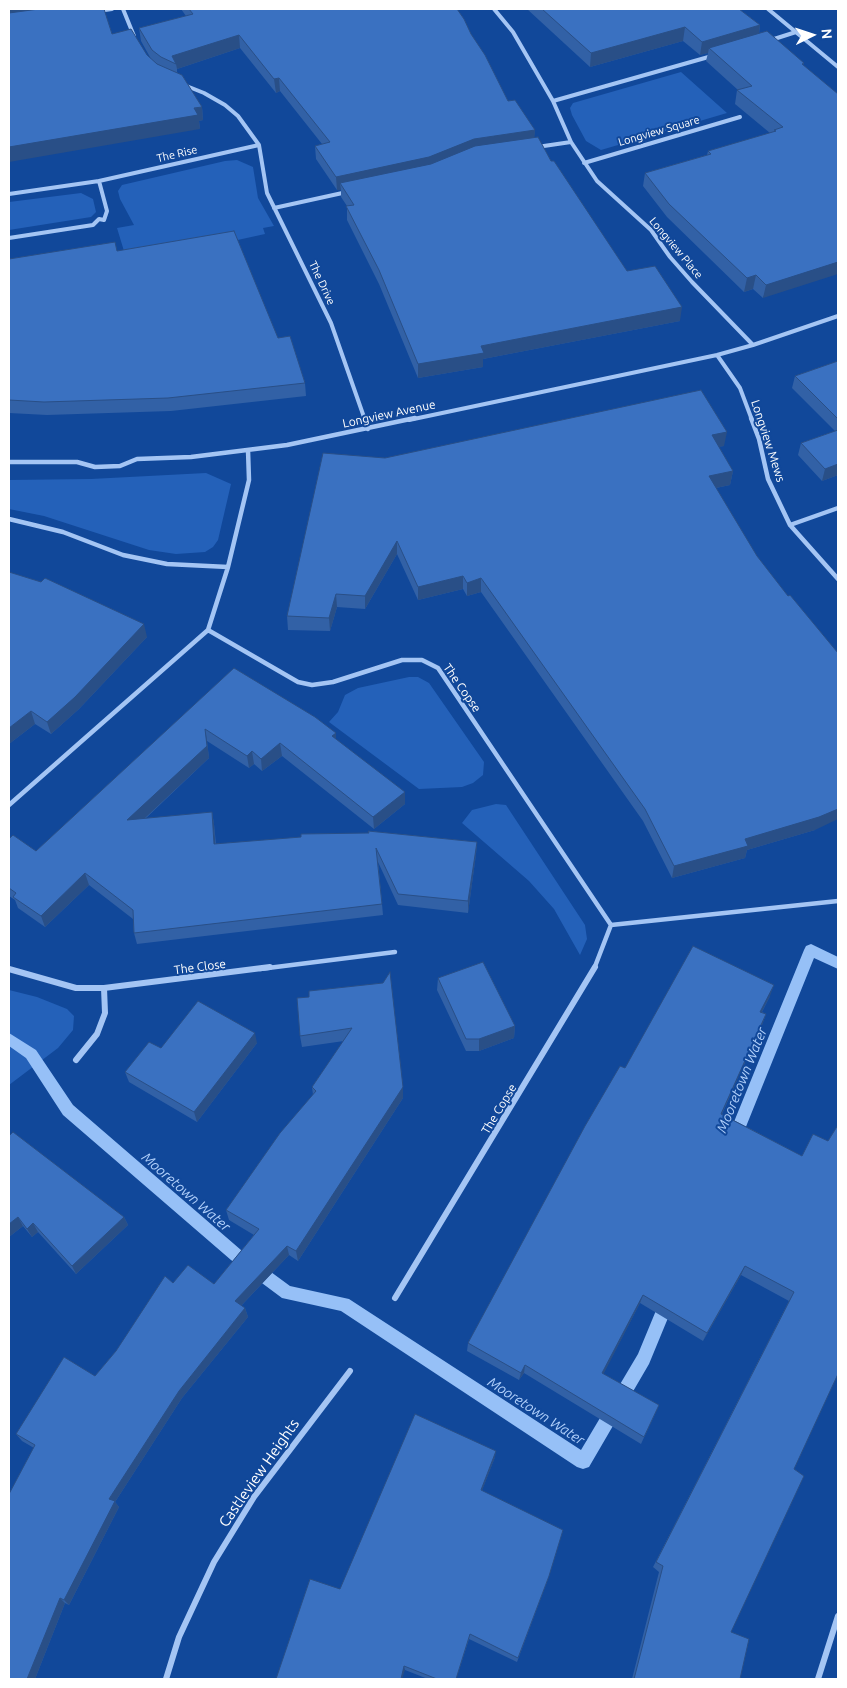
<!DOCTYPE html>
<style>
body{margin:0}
#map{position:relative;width:847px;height:1688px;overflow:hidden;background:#11489a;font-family:Ubuntu,sans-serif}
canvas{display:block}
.frame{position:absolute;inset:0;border:10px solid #fff;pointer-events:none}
.north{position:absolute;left:787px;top:10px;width:50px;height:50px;-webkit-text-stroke:4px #11489a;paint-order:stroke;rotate:86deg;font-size:14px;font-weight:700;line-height:20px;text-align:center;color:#fff}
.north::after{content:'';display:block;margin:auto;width:18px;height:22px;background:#fff;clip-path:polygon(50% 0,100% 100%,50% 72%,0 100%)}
</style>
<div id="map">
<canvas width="847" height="1688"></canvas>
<div class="frame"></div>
<div class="north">N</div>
</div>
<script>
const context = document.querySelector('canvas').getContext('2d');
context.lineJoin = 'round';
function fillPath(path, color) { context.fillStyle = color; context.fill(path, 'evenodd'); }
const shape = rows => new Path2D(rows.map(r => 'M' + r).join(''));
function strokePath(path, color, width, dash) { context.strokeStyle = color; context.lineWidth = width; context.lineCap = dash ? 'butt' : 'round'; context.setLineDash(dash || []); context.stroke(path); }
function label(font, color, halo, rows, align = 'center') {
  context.font = font + ' Ubuntu,sans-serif'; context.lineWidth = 4; context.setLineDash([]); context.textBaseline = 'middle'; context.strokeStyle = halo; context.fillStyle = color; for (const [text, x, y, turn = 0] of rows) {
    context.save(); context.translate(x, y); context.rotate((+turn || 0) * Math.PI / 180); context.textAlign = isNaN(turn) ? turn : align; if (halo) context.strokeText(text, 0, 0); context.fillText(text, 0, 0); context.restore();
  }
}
fillPath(shape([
 [681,72,727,113,601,150,586,141,572,115,570,108,573,103],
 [237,160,253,167,258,198,274,226,263,228,265,234,201,248,127,261,117,228,134,225,120,199,118,191,122,185,225,161],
 [81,193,93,199,96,212,91,217,9,230,9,202],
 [206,473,231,484,218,540,213,547,205,552,176,554,149,550,44,516,9,509,9,480,91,479],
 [409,677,418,677,429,683,484,762,483,775,473,783,462,787,419,789,329,722,338,712,345,695,358,688],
 [496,804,506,805,585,925,587,939,580,955,554,909,529,881,462,823,472,810],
 [9,990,37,997,67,1009,74,1016,73,1030,58,1048,9,1085]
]), '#2461b9');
fillPath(shape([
 [811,944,838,957,838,969,814,958,739,1144,734,1146,729,1144,727,1139,804,950,806,946,811,944],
 [9,1033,36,1050,73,1105,241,1250,290,1286,349,1299,581,1450,638,1354,662,1296,667,1294,672,1296,675,1301,649,1364,589,1467,583,1469,577,1467,341,1311,282,1298,231,1260,63,1115,26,1058,9,1046,9,1033]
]), '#96c0f7');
strokePath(shape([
 [123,9,134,36],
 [494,9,513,32,553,101,571,142,597,181,651,230,670,257,692,282,753,345],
 [768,9,838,67],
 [98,11,112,9],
 [771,40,796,32],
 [184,85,204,93,225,105,238,116,259,145,267,193,331,323,365,420],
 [553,101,712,56],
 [537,147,571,142],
 [584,163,740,117],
 [9,194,99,181,259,145],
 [274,208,347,192],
 [9,238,93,225,99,219,104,220,107,211,99,181],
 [717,355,740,388,752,420],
 [409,420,717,355,753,345,838,316]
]), '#a4c5f4', 4);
strokePath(shape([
 [364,418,368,429],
 [751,418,759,439,768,479,790,525,838,579],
 [9,462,77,462,95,467,120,466,137,459,191,457,287,445,415,418],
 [9,519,63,532,123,555,167,564,228,567],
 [790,525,838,508],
 [208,630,298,682,312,685,333,682,402,660,422,660,438,668,611,925],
 [208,630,228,567,249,480,248,450],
 [9,805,208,630],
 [260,969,395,952],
 [594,969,611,925,838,901]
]), '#a4c5f4', 4.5);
strokePath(shape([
 [9,969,76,988,104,988,270,967],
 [76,1060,97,1034,105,1013,104,988],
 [395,1298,595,967],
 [166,1679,179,1637,214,1562,254,1497,350,1371],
 [818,1679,838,1616]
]), '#a4c5f4', 6);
fillPath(shape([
 [181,9,457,9,508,101,535,130,534,137,627,271,680,321,483,359,483,367,418,378,379,284,347,220,347,206,341,197,341,190,337,190,316,159,315,146,322,144,280,91,276,93,240,48,177,69,177,72,202,107,203,120,199,121,200,129,112,34,151,59,141,41,139,28,186,16],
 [527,9,739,9,760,25,759,34,804,63,803,65,838,94,763,298,753,289,744,292,667,217,643,186,645,173,707,155,708,151,770,133,735,104,737,90,738,90,706,61,708,53,700,55,683,41,590,67],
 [117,251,278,338,305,383,306,396,171,411,47,415,9,413,9,259],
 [838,361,838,475,822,481,798,455,801,443,835,431,792,388,795,376],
 [724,446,718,447,733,471,730,485,716,488,815,830,747,850,745,858,672,878,643,821,481,592,467,596,463,589,418,600,397,554,365,609,337,607,330,631,288,630,287,616,385,458],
 [9,572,147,637,79,709,51,734,35,724,9,744],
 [234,668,336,739,405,804,374,829,282,756,262,771,254,764,249,768,207,741,209,758,145,819,212,812,214,824,216,844,368,833,368,831,477,842,476,854,468,913,398,905,378,862,382,904,383,915,137,944,134,933,133,919,89,885,45,927,18,908,15,900,9,896,9,839,36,851],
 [438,978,515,1026,514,1038,479,1051,466,1051,437,990],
 [383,983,403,1098,298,1261,289,1255,241,1306,245,1308,248,1317,182,1398,115,1502,119,1507,69,1605,65,1603,35,1679,9,1679,34,1448,22,1441,16,1434,95,1376,173,1283,214,1284,254,1235,229,1220,226,1210,313,1095,312,1087,344,1041,302,1047,300,1036,309,997],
 [770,996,762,1012,766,1014,762,1025,722,1114,802,1156,794,1469,731,1632,740,1679,632,1679,659,1572,653,1567,789,1301,741,1275,703,1341,640,1303,603,1374,659,1405,641,1444,524,1373,519,1380,467,1351,468,1343,625,1068],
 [257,1043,197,1122,129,1082,125,1072,161,1048],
 [9,1136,124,1217,128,1225,76,1274,38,1232,32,1237,23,1226,9,1237],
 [495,1457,482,1490,549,1576,517,1662,469,1639,456,1679,428,1679,405,1670,340,1589]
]), '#3261a6');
fillPath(shape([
 [9,9,86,9,9,19],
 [760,25,758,39,709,48,708,53,700,55,702,42],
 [685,27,683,41,590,67,591,53],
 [239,35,240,48,177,69,176,64,172,56],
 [279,78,280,91,276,93,274,79],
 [202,107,203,120,199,121,200,129,9,162,9,147],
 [535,130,534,144,340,183,341,190,337,190,336,177,474,139],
 [838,262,838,274,763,298,766,285],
 [756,275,753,289,744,292,747,278],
 [682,307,680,321,483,359,483,367,418,378,418,364,481,346],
 [727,432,724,446,709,449,712,435],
 [838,464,838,475,822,481,825,469],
 [733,471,730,485,706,490,709,476],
 [397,541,397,554,365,609,365,596],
 [463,576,463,589,418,600,418,587],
 [481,578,481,592,467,596,467,583],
 [336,594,337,607,330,631,329,618],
 [144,624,147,637,79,709,51,734,47,722],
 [31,711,35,724,9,744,9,728],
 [205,729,207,741,209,758,130,832,127,820],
 [336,733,336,745,332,736],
 [280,743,282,756,262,771,261,759],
 [252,751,254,764,249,768,247,756],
 [405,792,405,804,374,829,373,817],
 [838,809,838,819,815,830,747,850,745,858,672,878,674,866,745,839],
 [212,812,214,824,216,856,214,844],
 [477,842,476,854,468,913,468,901],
 [85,873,89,885,45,927,41,916],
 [774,985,770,996,756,1023,760,1012],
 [766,1014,762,1025,717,1124,721,1114],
 [515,1026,514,1038,479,1051,479,1039],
 [255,1033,257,1043,197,1122,194,1112],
 [403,1087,403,1098,298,1261,296,1251],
 [18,1217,23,1226,9,1237,9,1224],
 [124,1217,128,1225,76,1274,72,1266],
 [33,1223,38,1232,32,1237,27,1229],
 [287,1246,289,1255,238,1309,235,1301],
 [745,1266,741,1275,703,1341,707,1333],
 [643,1295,640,1303,600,1381,602,1373],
 [245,1308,248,1317,182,1398,115,1502,119,1507,69,1605,64,1600,109,1499,179,1391],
 [525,1365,524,1373,519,1380,521,1373],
 [496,1451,495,1457,480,1496,481,1490],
 [60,1598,65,1603,35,1679,27,1679],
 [404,1666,405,1670,402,1679,401,1679]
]), '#294f87');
const building = shape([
 [39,9,104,9,112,34,131,29,147,55,157,64,182,75,202,107,194,108,198,115,9,147,9,13,39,9],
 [189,9,457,9,464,19,471,34,485,55,508,101,515,100,535,130,474,139,429,157,336,177,315,146,330,142,279,78,274,79,239,35,172,56,176,64,161,57,152,50,139,28,193,14,189,9],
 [542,9,739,9,760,25,702,42,685,27,591,53,542,9],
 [767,31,804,63,802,64,838,94,838,262,766,285,756,275,747,278,669,204,645,173,711,154,708,151,776,131,774,130,783,127,737,90,752,86,709,48,767,31],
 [538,137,551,161,554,161,627,271,655,266,682,307,481,346,484,353,418,364,379,270,346,206,354,205,340,183,431,164,475,146,538,137],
 [234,231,278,338,290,336,305,383,168,398,44,402,9,400,9,259,115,242,117,251,234,231],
 [838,361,838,419,795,376,838,361],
 [701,390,727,432,712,435,733,471,709,476,757,556,788,596,790,595,838,653,838,809,819,817,745,839,748,846,674,866,645,809,481,578,467,583,463,576,418,587,397,541,365,596,336,594,329,618,287,616,323,453,385,458,701,390],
 [838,430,838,464,825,469,801,443,838,430],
 [9,572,41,582,45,578,144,624,75,697,47,722,31,711,9,728,9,572],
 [234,668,315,717,336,733,332,736,405,792,373,817,280,743,261,759,252,751,247,756,205,729,207,746,127,820,212,812,214,844,301,837,301,834,369,833,368,831,477,842,468,901,398,894,376,848,382,904,134,933,133,910,85,873,41,916,13,897,16,893,9,888,9,839,13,835,36,851,234,668],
 [693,946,774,985,760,1012,766,1014,721,1114,802,1156,813,1134,828,1141,838,1125,838,1374,794,1469,804,1476,731,1632,749,1639,740,1679,634,1679,663,1566,656,1562,794,1292,745,1266,707,1333,643,1295,602,1373,659,1405,644,1437,525,1365,521,1373,468,1343,585,1126,620,1066,625,1068,693,946],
 [483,962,515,1026,479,1039,466,1039,438,978,483,962],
 [390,972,403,1087,296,1251,287,1246,235,1301,245,1308,179,1391,109,1499,115,1501,64,1600,60,1598,27,1679,9,1679,9,1494,35,1445,16,1434,64,1357,95,1376,116,1351,165,1276,173,1283,188,1265,214,1284,259,1229,226,1210,280,1133,316,1091,312,1087,352,1028,300,1036,297,998,309,997,309,991,383,983,390,972],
 [198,1001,255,1033,194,1112,125,1072,149,1042,161,1048,198,1001],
 [13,1132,124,1217,72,1266,33,1223,27,1229,18,1217,9,1224,9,1136,13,1132],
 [415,1414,496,1451,481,1490,563,1530,549,1576,518,1658,470,1634,456,1679,437,1679,404,1666,401,1679,276,1679,310,1579,340,1589,415,1414]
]);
fillPath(building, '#3a71c1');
strokePath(building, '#294f87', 1);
label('11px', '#fff', '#11489a', [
 ["Longview Square",659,131,-16],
 ["The Rise",177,154,-13],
 ["Longview Place",676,248,50],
 ["The Drive",322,283,65]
]);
label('12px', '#fff', '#11489a', [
 ["Longview Avenue",389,414,-12],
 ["Longview Mews",768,441,72],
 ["The Copse",462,688,55],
 ["The Close",200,967,-7],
 ["The Copse",499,1109,-59]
]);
label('italic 14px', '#b1d0fb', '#11489a', [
 ["Mooretown Water",742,1080,-68],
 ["Mooretown Water",186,1192,41],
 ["Mooretown Water",536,1411,33]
]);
label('15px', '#fff', '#11489a', [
 ["Castleview Heights",259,1473,-55]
]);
</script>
